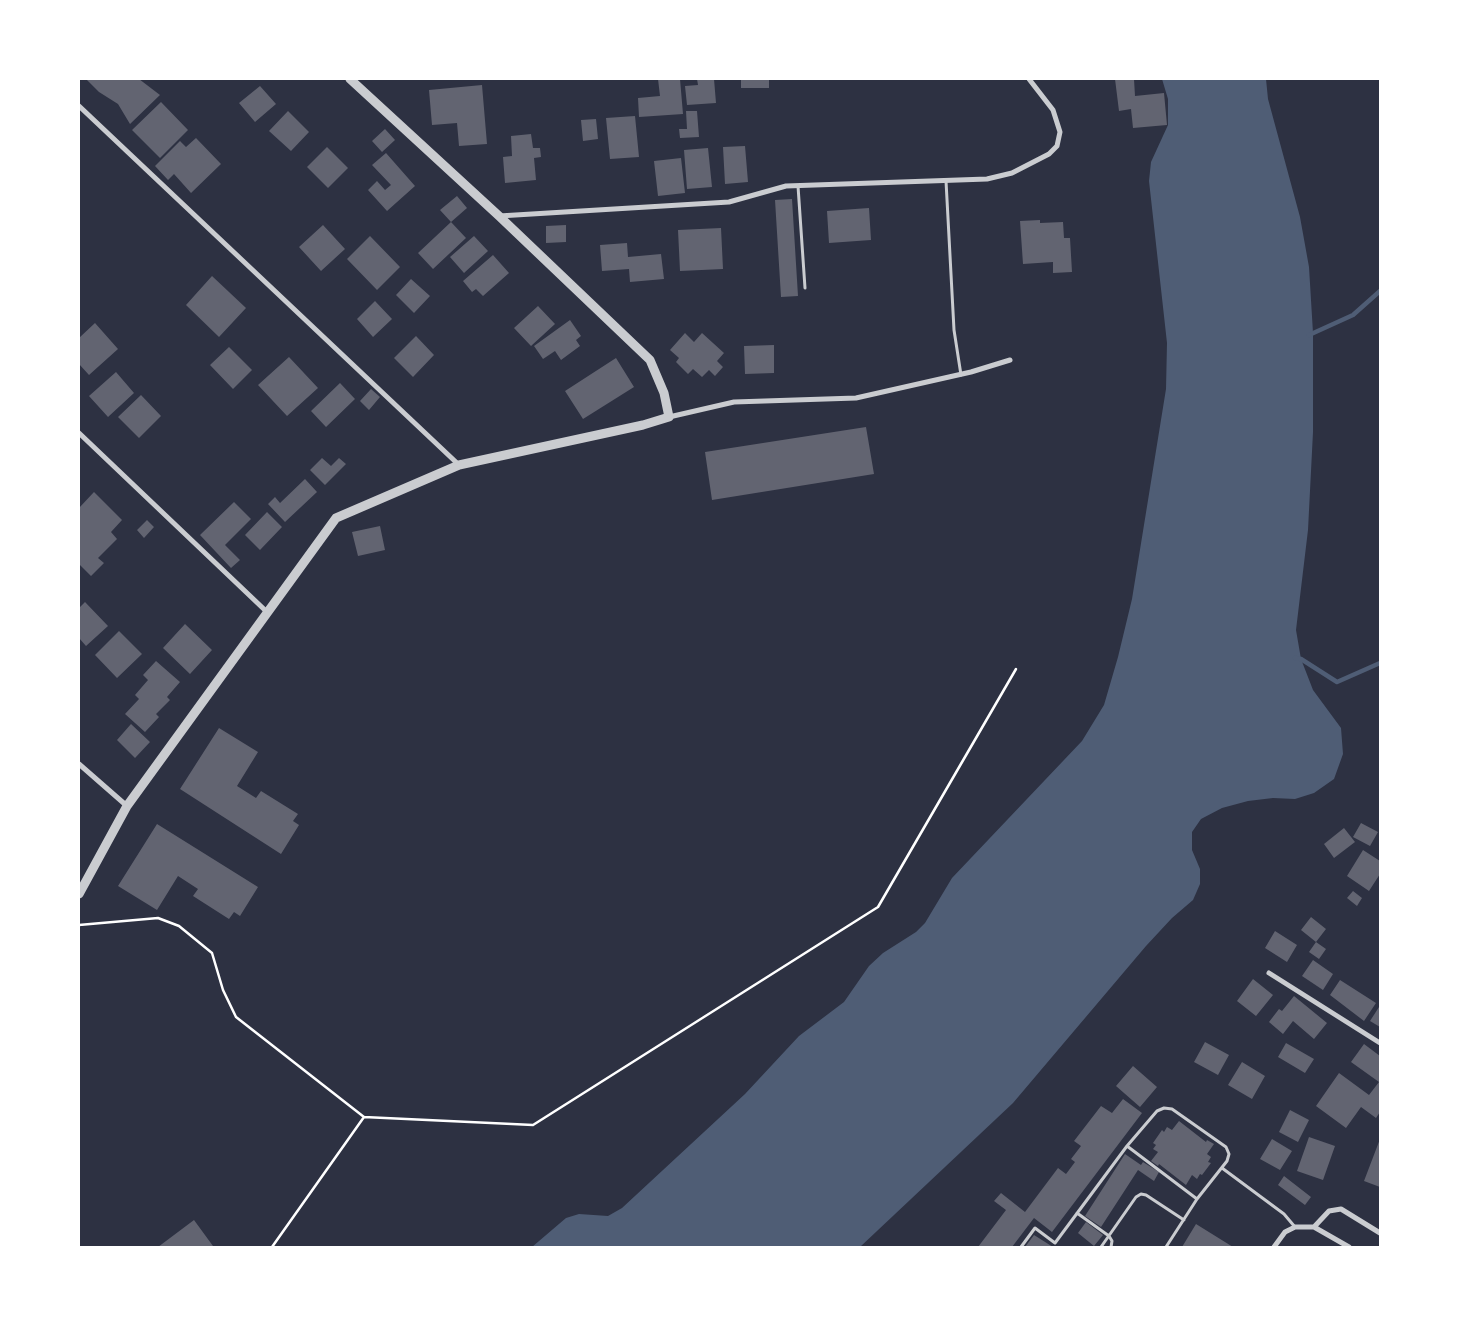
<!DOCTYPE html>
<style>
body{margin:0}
#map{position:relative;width:1459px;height:1326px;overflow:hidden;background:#2d3142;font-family:"Work Sans",sans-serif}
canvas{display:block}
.frame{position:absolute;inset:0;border:80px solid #fff;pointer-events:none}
</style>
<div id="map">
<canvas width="1459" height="1326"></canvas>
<div class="frame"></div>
</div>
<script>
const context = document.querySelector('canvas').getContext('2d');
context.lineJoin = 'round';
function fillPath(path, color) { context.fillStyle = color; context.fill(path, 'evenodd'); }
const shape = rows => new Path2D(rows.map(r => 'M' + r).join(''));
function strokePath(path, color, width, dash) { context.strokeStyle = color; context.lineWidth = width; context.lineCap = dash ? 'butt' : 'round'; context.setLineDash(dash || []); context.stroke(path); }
fillPath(shape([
 [1162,79,1266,79,1268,99,1300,217,1309,267,1313,333,1313,432,1308,530,1296,630,1301,659,1313,690,1341,728,1343,754,1334,779,1314,793,1295,799,1273,798,1248,801,1222,808,1201,819,1192,832,1192,850,1200,869,1200,884,1193,900,1172,918,1146,946,1013,1103,860,1247,532,1247,566,1218,579,1214,608,1216,622,1208,745,1094,799,1036,844,1002,869,966,883,953,916,932,925,923,952,878,1082,741,1104,705,1118,657,1132,599,1166,389,1167,343,1149,181,1151,162,1168,125,1168,99]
]), '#4f5d75');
strokePath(shape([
 [1309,335,1353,315,1380,291],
 [1295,658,1301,659,1337,682,1380,663]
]), '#4f5d75', 4.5);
fillPath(shape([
 [86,79,139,79,160,95,130,124,118,104,99,92],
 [658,79,680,79,683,114,639,117,638,98,660,96],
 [697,79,714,79,716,103,687,105,685,86,698,85],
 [741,79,769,79,769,88,741,88],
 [1115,79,1134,79,1135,96,1164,93,1167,125,1133,128,1131,109,1119,111],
 [482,85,487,144,459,146,457,123,432,125,429,90],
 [260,86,276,104,255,122,239,103],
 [161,102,188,130,160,158,132,130],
 [288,111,309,132,291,151,269,131],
 [686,111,697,111,699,137,680,138,679,129,687,129],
 [635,116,639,157,610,159,606,118],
 [596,119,598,139,583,141,581,120],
 [385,129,395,140,382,152,372,141],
 [531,134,533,148,540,148,541,157,534,158,536,180,505,183,503,157,512,156,511,136],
 [196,138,221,164,191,193,174,174,168,180,155,166,180,141,186,147],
 [745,146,748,182,725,184,723,147],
 [327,147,348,168,328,188,307,167],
 [708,148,712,187,687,189,684,150],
 [386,153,415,186,387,211,368,190,377,181,385,190,391,185,372,165],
 [681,158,685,193,658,196,654,161],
 [457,196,467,208,451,222,466,238,433,269,418,253,451,222,440,210],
 [792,199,798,296,781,297,775,200],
 [869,208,871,240,829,243,827,211],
 [1040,220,1040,223,1063,222,1064,238,1070,238,1072,272,1053,273,1053,262,1023,264,1020,221],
 [323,225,345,249,321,271,299,247],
 [566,225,566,242,546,243,546,226],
 [721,228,723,269,680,271,678,230],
 [370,236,400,267,377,290,347,259],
 [474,236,488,251,464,273,450,257],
 [627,243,628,257,661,254,664,279,630,282,629,269,602,271,600,245],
 [493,255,509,273,483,296,476,289,472,292,463,281],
 [212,276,246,308,219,337,186,305],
 [411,279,430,296,414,313,396,295],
 [375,301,392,319,373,337,357,319],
 [538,306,555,324,531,346,514,328],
 [570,320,581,336,576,340,580,346,561,360,555,351,543,359,534,346],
 [95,323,118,349,89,375,79,364,79,338],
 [685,333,694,342,702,333,724,353,717,361,723,367,715,376,709,370,702,377,693,369,688,374,676,362,679,358,670,350],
 [416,336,434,355,413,377,394,358],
 [774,345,774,373,745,374,744,346],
 [229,347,252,370,233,389,210,365],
 [289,357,318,388,287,416,258,385],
 [616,358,634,387,583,419,565,391],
 [116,372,134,393,108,417,89,396],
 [340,383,355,399,326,427,311,411],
 [371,389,380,397,369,410,360,401],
 [141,395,161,416,139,438,118,417],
 [866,427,874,474,712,500,705,452],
 [322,458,331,466,339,458,346,464,325,485,310,470],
 [305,479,317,492,285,522,268,504,275,497,280,503],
 [94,492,122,520,111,532,117,539,98,558,104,563,91,576,79,564,79,508],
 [234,502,251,519,225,545,240,560,231,568,200,535],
 [267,512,282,527,260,550,245,535],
 [147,520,154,527,144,538,137,530],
 [380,526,385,550,358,556,352,532],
 [85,602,108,626,86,646,79,638,79,608],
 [185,624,212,650,190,674,163,648],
 [119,631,142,654,117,678,95,655],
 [156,661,180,682,167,697,170,700,156,714,159,717,145,732,125,714,139,699,135,695,148,680,143,675],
 [131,724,150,742,135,758,117,740],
 [219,728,258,752,237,786,256,798,261,791,298,814,293,821,299,825,281,854,180,789],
 [1361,823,1378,832,1370,846,1353,837],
 [157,824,258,887,240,916,234,912,229,919,193,896,198,889,178,876,157,910,118,886],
 [1344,828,1355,842,1334,858,1324,844],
 [1363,850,1380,861,1380,874,1369,891,1347,876],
 [1353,891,1362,898,1357,906,1347,898],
 [1311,917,1326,929,1316,942,1301,930],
 [1275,931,1297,945,1287,962,1265,948],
 [1316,942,1326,949,1319,959,1309,952],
 [1313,960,1333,974,1323,990,1302,976],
 [1253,979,1273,995,1256,1016,1237,1001],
 [1340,980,1376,1003,1364,1021,1330,995],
 [1294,996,1327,1023,1314,1039,1293,1021,1283,1034,1269,1022,1279,1009,1282,1011],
 [1379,1007,1380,1007,1380,1027,1370,1021],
 [1205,1042,1229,1055,1218,1075,1194,1062],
 [1286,1043,1314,1059,1305,1073,1278,1057],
 [1364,1044,1380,1056,1380,1112,1376,1118,1361,1107,1346,1128,1316,1106,1339,1073,1369,1095,1379,1082,1351,1062],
 [1242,1062,1265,1076,1252,1099,1228,1085],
 [1133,1066,1157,1087,1140,1107,1116,1086],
 [1123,1099,1142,1113,1052,1232,1034,1218,1012,1247,978,1247,1006,1210,994,1201,1001,1193,1025,1212,1058,1168,1066,1174,1075,1162,1071,1159,1081,1146,1074,1141,1101,1106,1112,1113],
 [1290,1110,1309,1120,1298,1142,1279,1132],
 [1179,1121,1206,1142,1207,1140,1214,1144,1207,1154,1211,1157,1208,1162,1211,1163,1202,1175,1200,1174,1197,1179,1192,1175,1186,1185,1159,1164,1158,1166,1151,1161,1158,1152,1153,1149,1156,1145,1153,1143,1162,1130,1164,1132,1167,1127,1172,1130],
 [1309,1137,1335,1146,1323,1180,1297,1171],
 [1272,1139,1292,1151,1280,1170,1260,1159],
 [1380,1139,1380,1187,1364,1181],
 [1125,1154,1141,1165,1143,1162,1159,1172,1154,1181,1138,1170,1101,1227,1085,1216],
 [1284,1176,1311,1197,1305,1205,1278,1185],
 [194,1220,213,1246,211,1247,158,1247],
 [1086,1222,1103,1235,1094,1246,1078,1233],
 [1196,1224,1233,1247,1182,1247],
 [1034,1235,1053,1247,1025,1247]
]), '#626471');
strokePath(shape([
 [79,925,158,918,179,926,212,953,223,990,236,1017,364,1117,272,1247],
 [364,1117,533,1125,878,907,1016,669]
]), '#fff', 2.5);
strokePath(shape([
 [946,181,954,330,961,375],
 [798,186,805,288],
 [1127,1146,1197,1199],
 [1222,1168,1284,1214,1295,1227],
 [1077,1213,1109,1236,1112,1241,1111,1247],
 [1021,1247,1035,1228,1055,1243,1127,1146,1157,1111,1164,1108,1172,1109,1226,1147,1229,1154,1227,1161,1197,1199,1166,1247],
 [1101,1247,1136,1197,1141,1194,1146,1195,1184,1220]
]), '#caccd0', 3);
strokePath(shape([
 [79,106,459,465],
 [499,216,729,202,786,186,987,179,1012,173,1049,154,1057,146,1060,132,1053,110,1029,79],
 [669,417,734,402,856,398,971,372,1010,360],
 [79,433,268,613],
 [79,764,127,806],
 [1269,973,1380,1043],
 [1314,1227,1329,1211,1341,1209,1380,1233],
 [1274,1247,1285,1232,1295,1227,1314,1227,1349,1247]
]), '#caccd0', 5);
strokePath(shape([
 [79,894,127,806,336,518,459,465,643,425,669,417,664,393,650,360,499,216,350,79]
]), '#caccd0', 9);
</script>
